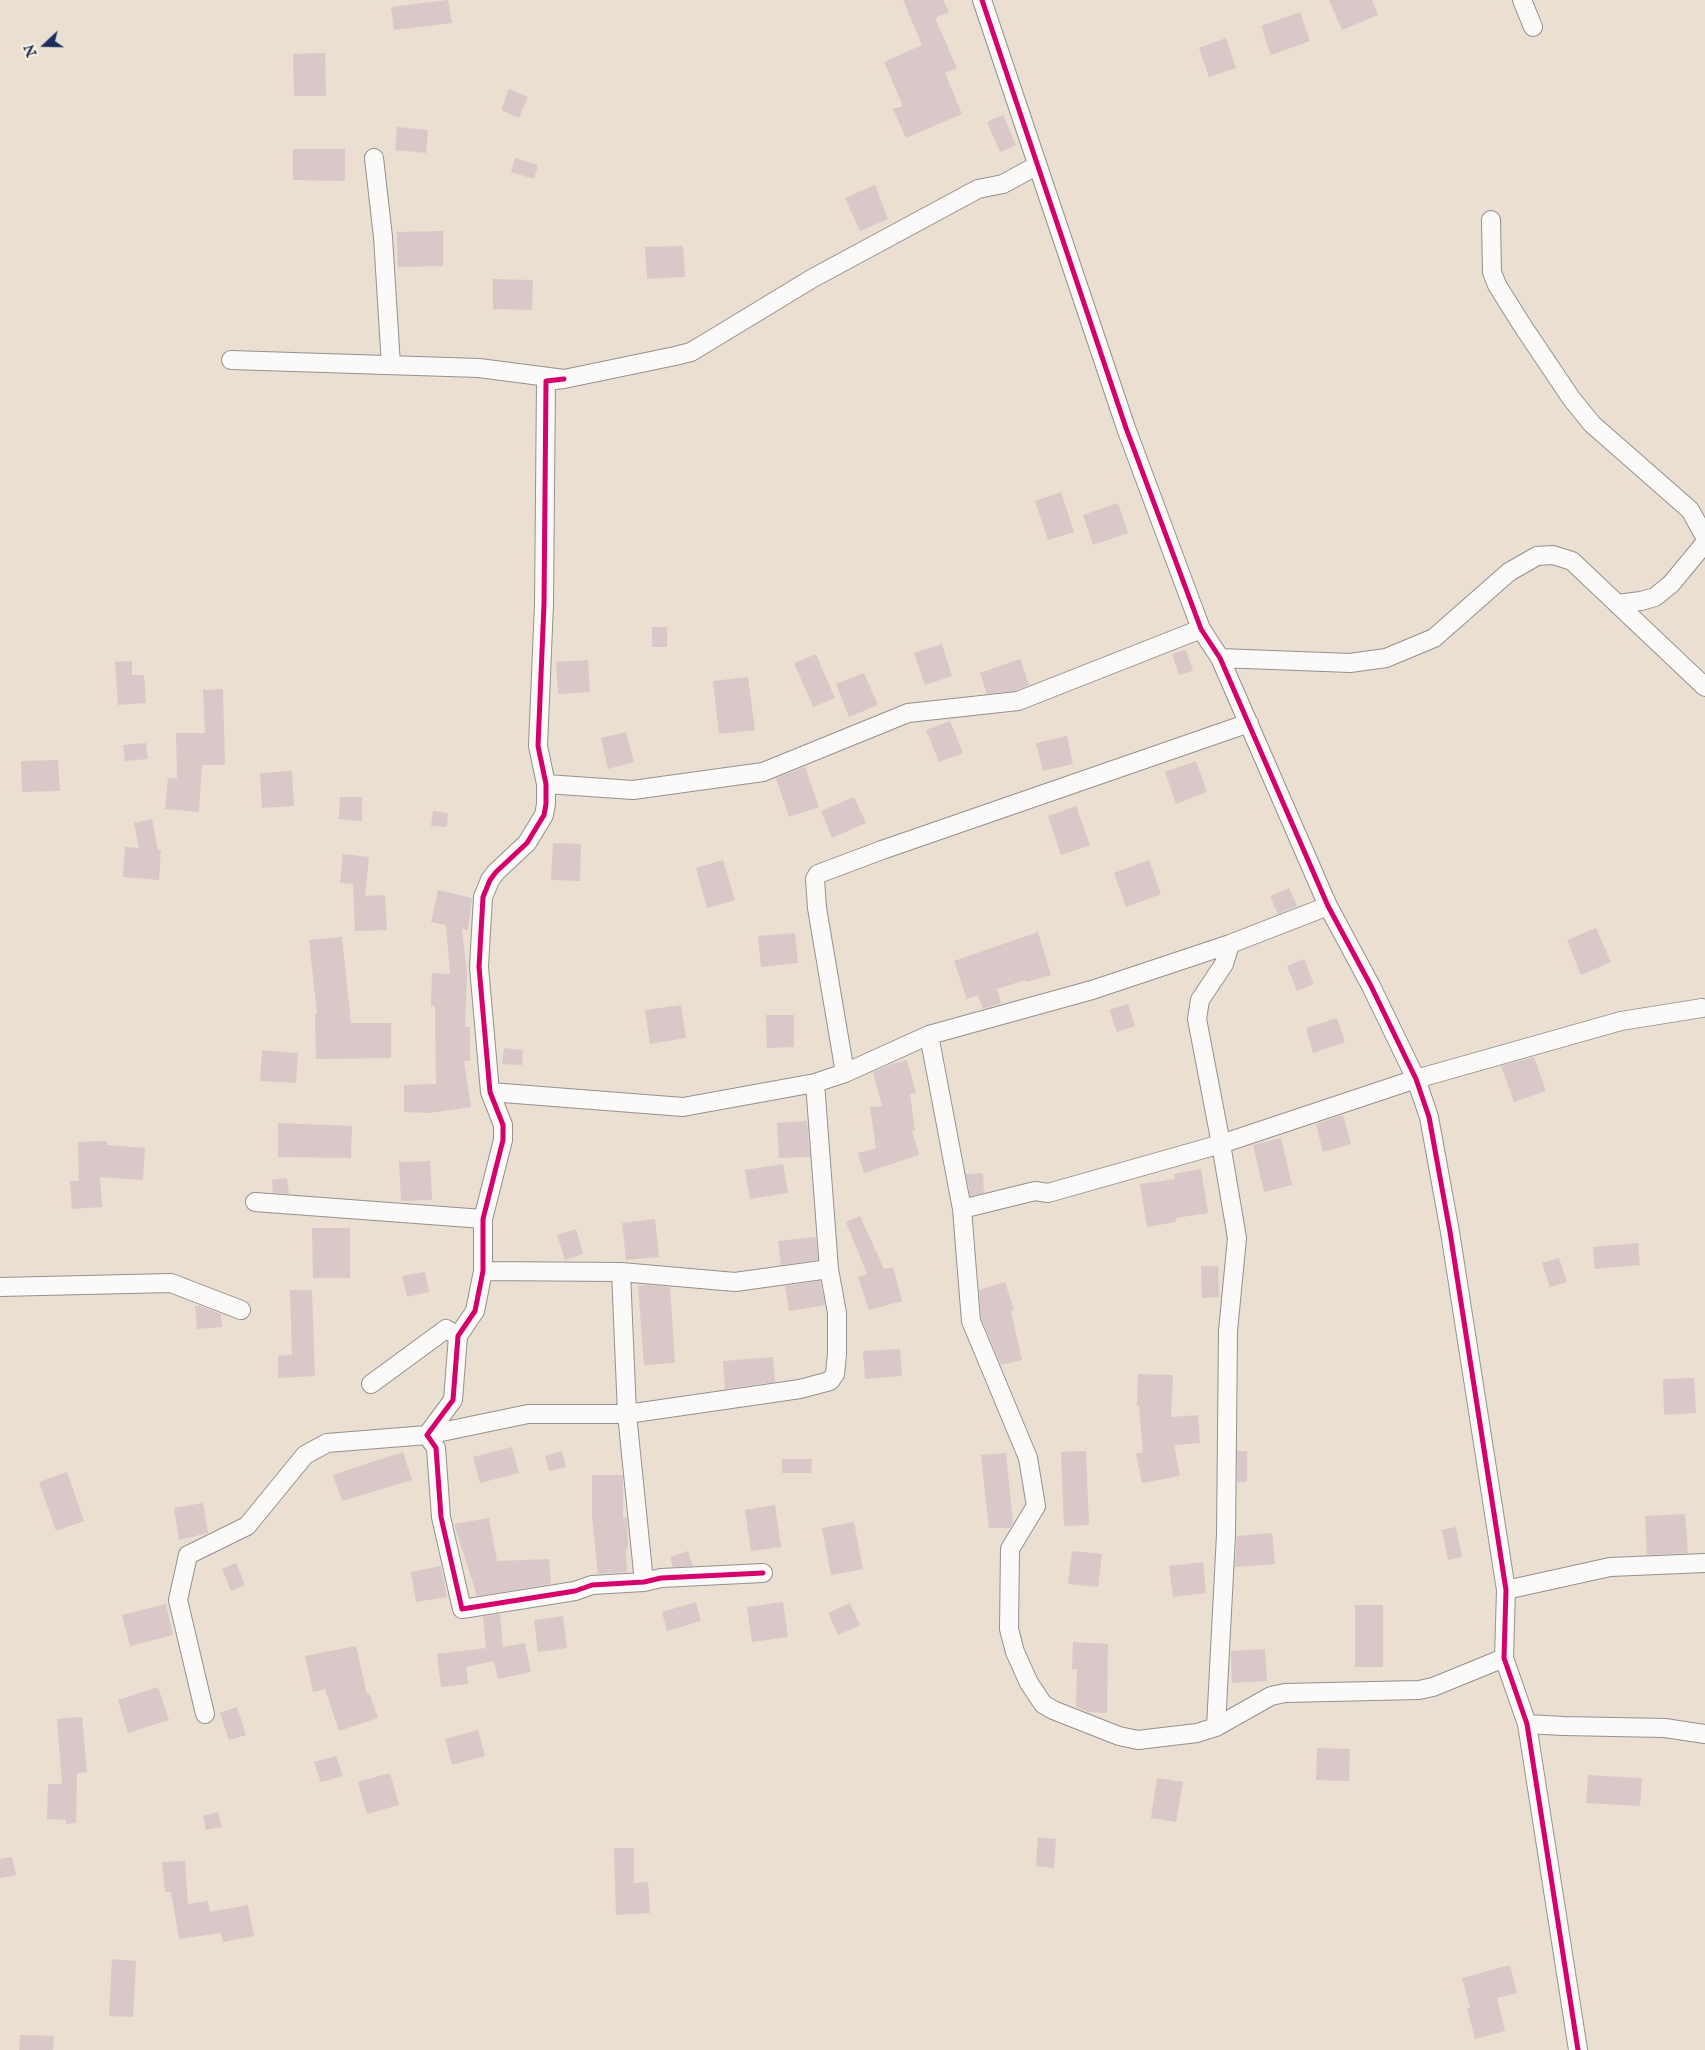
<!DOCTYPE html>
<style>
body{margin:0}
#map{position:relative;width:1705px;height:2050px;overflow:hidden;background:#eadfd0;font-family:"IM FELL English",serif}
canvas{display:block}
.north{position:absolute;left:20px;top:20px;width:50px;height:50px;-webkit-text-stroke:4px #fcf5e5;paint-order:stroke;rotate:249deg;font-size:14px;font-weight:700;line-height:20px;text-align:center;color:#1b2f5e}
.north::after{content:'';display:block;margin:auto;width:18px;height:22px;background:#1b2f5e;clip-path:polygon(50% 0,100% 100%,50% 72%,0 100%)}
</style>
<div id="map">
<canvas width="1705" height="2050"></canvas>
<div class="north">N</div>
</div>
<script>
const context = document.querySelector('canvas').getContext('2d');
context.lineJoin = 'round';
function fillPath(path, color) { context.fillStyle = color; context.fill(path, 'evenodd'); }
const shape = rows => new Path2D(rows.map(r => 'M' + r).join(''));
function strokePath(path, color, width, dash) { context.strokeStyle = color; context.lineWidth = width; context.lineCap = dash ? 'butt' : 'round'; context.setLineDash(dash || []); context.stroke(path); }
fillPath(shape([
 [448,0,452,23,394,30,391,7],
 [903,0,943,0,949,12,935,18,957,68,945,73,962,114,906,138,893,109,903,106,884,62,922,45],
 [1329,0,1372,0,1378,15,1342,30],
 [1300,12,1310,41,1271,55,1261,26],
 [1226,38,1236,68,1209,77,1199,48],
 [325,53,326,96,294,96,293,54],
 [509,89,528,97,519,118,501,110],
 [1003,115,1016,145,1000,152,987,122],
 [397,127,428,130,426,153,395,150],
 [293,149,345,149,345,181,293,180],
 [515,158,538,165,534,179,511,172],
 [875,185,888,219,860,231,845,198],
 [443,231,443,266,398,267,397,232],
 [683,246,685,277,647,279,645,247],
 [493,279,533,280,532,310,493,309],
 [1061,492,1074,532,1048,540,1035,501],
 [1118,503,1128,533,1093,545,1083,515],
 [652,627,667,627,667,647,652,647],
 [942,644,952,676,925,685,914,653],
 [1186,650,1193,671,1179,675,1172,654],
 [816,654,835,698,813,707,794,663],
 [1020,659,1029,685,1015,691,987,694,980,673],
 [588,660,590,692,558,694,556,662],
 [132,661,132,675,144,675,146,703,118,705,115,662],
 [864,673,878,705,849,717,836,684],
 [748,677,755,730,719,734,713,681],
 [223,689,225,765,202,765,199,812,165,809,168,778,177,778,176,733,205,733,203,690],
 [950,721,963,753,939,762,926,730],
 [626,732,634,762,608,769,601,738],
 [1067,736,1073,764,1043,771,1036,743],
 [146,743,148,759,125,761,123,745],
 [58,760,60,791,22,792,21,761],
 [1196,761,1207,792,1176,804,1165,772],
 [805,767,819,807,789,817,776,778],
 [292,771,294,806,262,808,260,773],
 [340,797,362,797,362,821,339,819],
 [854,797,866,823,832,838,821,811],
 [1076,806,1090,845,1061,855,1048,816],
 [433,811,448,813,447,827,431,826],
 [152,819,158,850,161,850,159,880,123,877,125,847,139,848,134,823],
 [553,843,581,844,580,881,551,880],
 [343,854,369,857,365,896,385,895,387,930,355,931,353,884,340,883],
 [723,860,735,900,707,908,696,868],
 [1149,860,1161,894,1126,907,1114,873],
 [1289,888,1297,906,1278,914,1270,896],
 [438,890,472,898,468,930,462,929,467,974,465,1027,470,1027,470,1061,464,1061,471,1107,429,1113,404,1112,404,1085,436,1084,435,1006,431,1006,432,973,450,974,446,925,431,922],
 [1596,928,1611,962,1581,975,1567,940],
 [1038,932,1051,975,1026,982,1025,980,997,989,1001,1003,983,1009,978,995,967,999,954,961],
 [795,933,798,963,761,967,758,936],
 [342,937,351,1023,391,1023,391,1058,316,1059,315,1014,317,1014,309,940],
 [1304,959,1314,984,1297,991,1287,966],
 [1128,1004,1135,1026,1117,1032,1109,1010],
 [681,1005,686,1038,650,1044,645,1010],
 [766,1015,794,1015,794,1047,767,1048],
 [1337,1018,1345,1042,1313,1053,1306,1028],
 [504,1048,523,1050,522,1065,502,1064],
 [262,1050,298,1053,296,1083,260,1081],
 [1534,1057,1546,1091,1514,1102,1501,1066],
 [907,1060,916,1093,910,1094,915,1131,912,1131,919,1155,864,1173,858,1153,876,1148,870,1107,882,1106,873,1072,889,1065],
 [1343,1115,1351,1144,1323,1152,1316,1124],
 [807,1121,810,1157,779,1158,777,1123],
 [278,1123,352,1126,351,1158,278,1157],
 [1281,1138,1292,1185,1264,1192,1253,1145],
 [107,1141,107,1145,145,1148,143,1180,100,1177,102,1207,72,1209,70,1181,79,1181,78,1142],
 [430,1161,432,1200,401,1201,399,1162],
 [783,1164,788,1193,750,1199,745,1170],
 [1201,1169,1208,1213,1176,1218,1176,1222,1147,1227,1140,1184,1175,1179,1174,1174],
 [983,1173,984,1193,970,1196,966,1174],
 [287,1178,289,1194,273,1193,272,1180],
 [860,1216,884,1269,893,1267,902,1301,869,1310,858,1277,867,1274,846,1222],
 [655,1219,659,1257,626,1260,622,1223],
 [312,1228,350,1228,350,1278,313,1278],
 [576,1229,583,1254,565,1260,557,1235],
 [816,1237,818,1260,781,1265,778,1241],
 [1638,1243,1640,1265,1595,1269,1593,1247],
 [1559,1258,1567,1282,1550,1287,1542,1263],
 [1201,1266,1218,1266,1219,1297,1202,1298],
 [425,1272,429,1292,407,1297,402,1276],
 [820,1281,825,1305,789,1311,785,1286],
 [1005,1282,1014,1310,1011,1311,1022,1360,1001,1365,981,1318,979,1290],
 [648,1285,670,1287,675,1363,644,1365,638,1286],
 [290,1290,312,1290,315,1376,278,1378,278,1356,292,1355],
 [195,1306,200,1306,221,1314,222,1327,197,1329],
 [900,1349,902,1376,865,1379,863,1351],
 [773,1357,775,1382,725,1389,723,1361],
 [1138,1374,1173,1375,1171,1417,1198,1415,1200,1443,1174,1445,1180,1476,1142,1483,1136,1454,1143,1452,1139,1406,1137,1406],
 [1694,1378,1696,1413,1664,1415,1663,1379],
 [512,1447,519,1473,480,1483,473,1457],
 [562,1451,566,1467,549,1471,545,1456],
 [1086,1451,1089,1525,1064,1526,1061,1452],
 [1237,1451,1247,1451,1247,1482,1237,1482],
 [403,1452,412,1480,342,1501,333,1475],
 [1006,1453,1013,1523,1010,1528,989,1528,981,1455],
 [782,1459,812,1459,811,1473,782,1473],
 [67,1472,84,1521,56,1531,39,1482],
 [592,1475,623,1475,623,1518,627,1518,628,1549,626,1549,627,1572,598,1574,592,1517],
 [203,1503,208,1533,179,1540,174,1508],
 [775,1505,781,1547,751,1551,745,1510],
 [1685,1514,1688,1553,1647,1555,1645,1516],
 [489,1518,497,1561,549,1559,551,1584,477,1596,454,1524],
 [854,1522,863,1569,831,1575,822,1528],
 [1456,1527,1462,1557,1448,1560,1442,1530],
 [1272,1533,1275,1564,1235,1567,1237,1536],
 [688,1551,693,1566,673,1567,670,1557],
 [1072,1551,1102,1554,1098,1587,1068,1584],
 [1203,1562,1206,1593,1173,1597,1169,1566],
 [236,1563,245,1585,231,1591,222,1569],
 [441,1566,447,1597,416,1602,411,1572],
 [696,1602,701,1621,667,1631,662,1612],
 [783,1602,788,1637,752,1642,747,1607],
 [850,1603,860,1625,838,1635,828,1613],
 [166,1604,173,1635,130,1646,122,1615],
 [1355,1605,1383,1605,1383,1667,1355,1667],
 [500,1614,503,1647,525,1643,531,1672,498,1679,494,1661,466,1667,468,1684,441,1687,437,1654,486,1648,483,1616],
 [563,1616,567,1648,538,1652,534,1620],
 [1073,1642,1108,1644,1107,1713,1088,1712,1076,1707,1077,1669,1072,1669],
 [356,1646,367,1694,369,1693,378,1718,339,1731,325,1689,313,1692,305,1656],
 [1265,1649,1267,1681,1232,1683,1231,1651],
 [158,1687,169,1720,128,1733,118,1700],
 [237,1707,246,1735,229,1740,220,1713],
 [82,1717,87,1772,77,1773,76,1823,66,1824,66,1820,47,1819,48,1784,62,1784,57,1719],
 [478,1730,485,1756,452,1765,445,1739],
 [1317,1748,1350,1749,1349,1781,1316,1780],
 [336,1756,343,1776,321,1782,314,1762],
 [390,1773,399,1805,367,1814,358,1782],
 [1588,1775,1642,1778,1640,1806,1586,1803],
 [1157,1778,1183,1782,1176,1822,1151,1818],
 [218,1812,222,1827,206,1830,203,1816],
 [1038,1837,1056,1839,1054,1868,1036,1866],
 [614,1848,634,1848,634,1883,648,1882,650,1913,616,1915],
 [12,1857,16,1875,0,1878,0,1859],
 [185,1861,188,1904,208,1901,210,1912,248,1905,254,1936,223,1942,221,1933,179,1939,171,1892,165,1892,162,1862],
 [112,1959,136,1961,133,2017,109,2016],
 [1510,1965,1517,1993,1497,1998,1505,2031,1475,2039,1467,2008,1470,2008,1462,1978],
 [20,2035,54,2036,53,2050,19,2050]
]), '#dac7c7');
const minor = shape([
 [982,0,1126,428,1201,629,1220,658,1328,906,1371,986,1416,1079,1429,1117,1450,1232,1506,1590,1504,1658,1527,1724,1578,2050],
 [1522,0,1533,27],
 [374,158,383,237,391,365],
 [1491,220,1492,272,1497,285,1522,325,1571,398,1592,424,1690,510,1705,537],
 [231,360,479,368,564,379,675,356,691,352,813,278,978,189,1003,184,1036,166],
 [564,379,546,381,544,604,538,746,546,784,546,804,544,815,527,843,496,872,490,880,483,897,479,967,490,1092,503,1125,503,1140,483,1219,483,1271,475,1311,458,1336,453,1400,427,1435,436,1448,441,1517,462,1609,575,1591,592,1585,644,1582,661,1578,763,1573],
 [1617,604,1641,601,1655,597,1671,584,1705,543],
 [1220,658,1350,663,1386,658,1434,638,1509,572,1537,556,1553,555,1572,561,1705,687],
 [546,784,633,790,763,772,908,713,1018,701,1201,629],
 [929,1035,962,1209,971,1321,1028,1458,1036,1506,1010,1549,1009,1629,1015,1652,1029,1683,1043,1704,1053,1710,1119,1736,1138,1740,1197,1733,1216,1727,1271,1696,1285,1693,1419,1690,1433,1687,1504,1658],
 [845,1073,929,1035,1092,990,1230,944,1328,906],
 [490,1092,683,1107,815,1083,845,1073,817,908,815,879,818,874,882,850,1249,723],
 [255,1202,483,1219],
 [962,1209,1035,1191,1048,1193,1221,1144,1416,1079,1621,1021,1702,1008],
 [483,1271,621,1272,735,1282,829,1269],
 [621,1272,627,1414,644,1582],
 [0,1287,171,1283,241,1310],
 [371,1384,446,1329,458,1336],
 [1506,1590,1610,1567,1705,1563],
 [205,1714,178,1600,188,1555,247,1526,305,1455,327,1443,427,1435,528,1414,627,1414,800,1389,830,1381,835,1374,837,1354,837,1313,829,1269,815,1083],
 [1527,1724,1563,1726,1665,1728,1705,1734],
 [1216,1727,1226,1535,1228,1331,1237,1238,1221,1144,1197,1019,1200,1000,1224,964,1230,944]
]);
strokePath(minor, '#939191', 20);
strokePath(minor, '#fcfaf8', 18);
strokePath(shape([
 [982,0,1126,428,1201,629,1220,658,1328,906,1371,986,1416,1079,1429,1117,1450,1232,1506,1590,1504,1658,1527,1724,1578,2050],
 [564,379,546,381,544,604,538,746,546,784,546,804,544,815,527,843,496,872,490,880,483,897,479,967,490,1092,503,1125,503,1140,483,1219,483,1271,475,1311,458,1336,453,1400,427,1435,436,1448,441,1517,462,1609,575,1591,592,1585,644,1582,661,1578,763,1573]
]), '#d6006c', 5);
</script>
